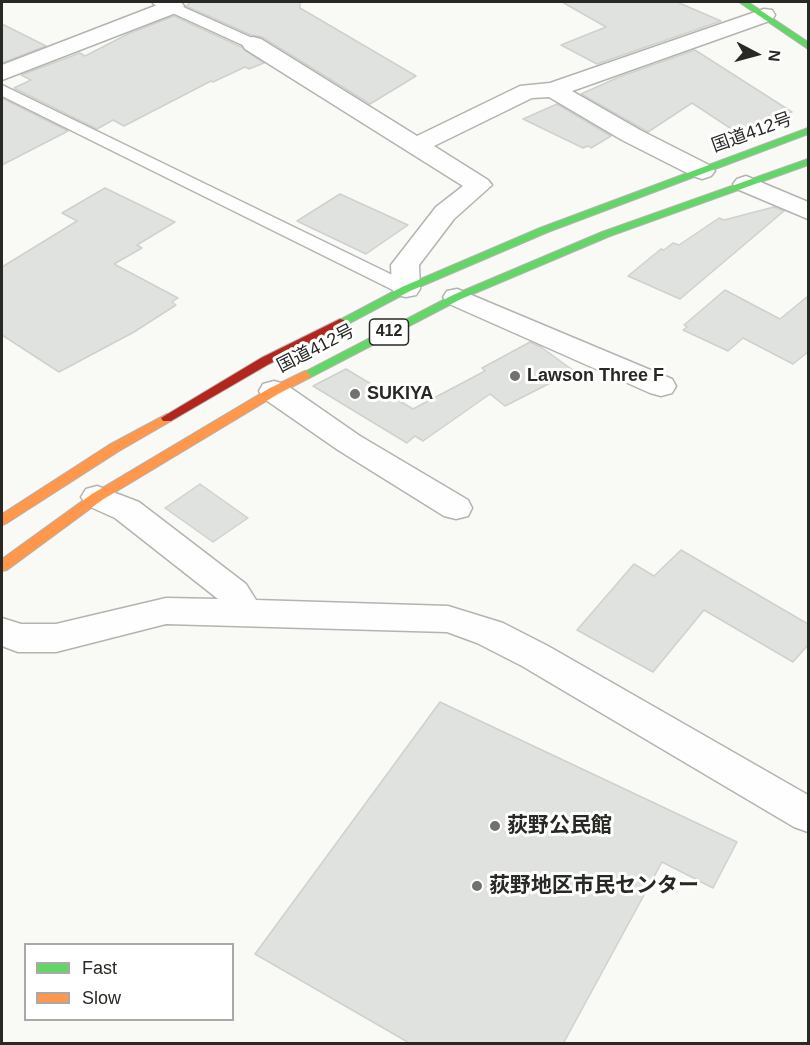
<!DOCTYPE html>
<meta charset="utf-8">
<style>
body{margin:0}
#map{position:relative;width:810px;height:1045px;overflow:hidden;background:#f9faf5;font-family:Helvetica,sans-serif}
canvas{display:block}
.frame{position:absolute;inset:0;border:3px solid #282925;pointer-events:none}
.legend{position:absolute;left:24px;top:943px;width:210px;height:78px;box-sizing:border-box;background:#fff;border:2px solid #a9a9a8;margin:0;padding:8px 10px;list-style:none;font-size:18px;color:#282925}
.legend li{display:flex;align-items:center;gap:12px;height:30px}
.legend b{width:30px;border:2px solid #a9a9a8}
.north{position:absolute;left:726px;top:24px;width:60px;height:60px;-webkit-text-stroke:4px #fff;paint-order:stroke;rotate:96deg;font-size:16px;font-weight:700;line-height:24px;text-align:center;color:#282925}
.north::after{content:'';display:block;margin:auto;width:21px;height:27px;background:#282925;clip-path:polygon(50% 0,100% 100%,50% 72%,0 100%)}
</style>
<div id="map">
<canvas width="810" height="1045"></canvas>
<div class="frame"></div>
<ul class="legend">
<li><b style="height:8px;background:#63d668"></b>Fast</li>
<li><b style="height:8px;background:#ff974d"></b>Slow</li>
</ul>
<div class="north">N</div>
</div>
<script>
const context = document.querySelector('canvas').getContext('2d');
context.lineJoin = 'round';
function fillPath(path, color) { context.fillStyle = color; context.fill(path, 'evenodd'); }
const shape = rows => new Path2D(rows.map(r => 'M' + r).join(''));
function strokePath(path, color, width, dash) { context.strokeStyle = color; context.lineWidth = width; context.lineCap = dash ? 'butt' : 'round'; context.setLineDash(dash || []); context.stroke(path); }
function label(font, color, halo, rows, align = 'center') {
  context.font = font + ' Helvetica,"Noto Sans JP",sans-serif'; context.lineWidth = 6; context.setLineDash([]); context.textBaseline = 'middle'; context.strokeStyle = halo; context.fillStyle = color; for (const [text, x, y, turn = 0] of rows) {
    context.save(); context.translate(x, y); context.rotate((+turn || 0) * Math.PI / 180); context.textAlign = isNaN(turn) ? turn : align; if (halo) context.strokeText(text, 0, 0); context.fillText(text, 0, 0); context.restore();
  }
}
const building = shape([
 [191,2,300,2,300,8,416,76,370,104,262,37,251,35,186,6,191,2],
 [562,2,677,2,721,21,597,64,561,45,606,27,562,2],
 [174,16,241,47,264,63,249,69,245,67,213,82,211,81,124,126,113,120,97,129,14,88,31,80,21,75,80,53,85,56,128,34,174,16],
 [2,24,46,46,2,63,2,24],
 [695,50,792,112,736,132,692,103,648,132,581,94,619,77,695,50],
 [2,98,68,131,2,165,2,98],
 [557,104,611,136,591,148,588,146,583,148,523,119,557,104],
 [105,188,175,222,137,245,142,248,114,264,178,298,172,302,176,305,134,332,59,372,2,335,2,267,77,221,62,213,105,188],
 [340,194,408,225,366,254,297,221,340,194],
 [774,207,784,211,680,299,628,276,661,249,664,250,673,243,679,245,719,218,724,220,774,207],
 [725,290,780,319,808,296,808,352,793,364,743,338,728,351,683,330,687,327,684,325,725,290],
 [530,342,541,347,574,371,505,406,490,394,423,441,415,436,407,443,313,386,346,369,413,409,485,371,482,368,530,342],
 [200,484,248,518,213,542,165,508,200,484],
 [681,550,808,624,808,645,793,662,704,610,653,672,577,630,634,564,654,576,681,550],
 [440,702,737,842,713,888,662,862,563,1044,411,1044,255,954,440,702]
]);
fillPath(building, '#dfe2de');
strokePath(building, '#cfd1cd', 1.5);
const lane = shape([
 [152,2,172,2,259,41,261,44,253,49,247,47,155,5,152,2],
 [2,85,413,285,416,289,413,293,399,293,2,96,2,85]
]);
const street = shape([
 [165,2,181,2,184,6,181,11,2,80,2,65,165,2],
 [764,9,772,10,775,15,772,20,572,91,640,130,711,166,715,171,711,176,702,179,693,176,622,140,549,97,532,98,434,146,488,180,492,185,454,219,419,265,420,289,416,295,406,297,396,295,392,289,391,265,436,207,463,186,245,49,242,44,245,39,253,37,261,39,417,136,520,86,550,83,764,9],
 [746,176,808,202,808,219,737,189,733,184,737,179,746,176],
 [457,289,672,379,676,386,672,393,661,396,650,393,447,303,443,297,447,291,457,289],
 [274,381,285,384,360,436,468,500,472,508,468,516,456,519,444,516,338,450,263,398,259,391,263,384,274,381],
 [97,486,139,502,246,584,256,600,448,606,503,623,548,646,808,795,808,832,794,827,522,666,477,643,447,632,166,624,56,652,18,652,2,646,2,618,21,624,56,624,166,598,218,599,115,518,86,505,81,497,86,489,97,486]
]);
const fast = shape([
 [739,2,748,2,808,42,808,49,739,2],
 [808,128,808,134,548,232,410,291,344,326,340,327,334,323,402,287,540,228,808,128],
 [808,159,808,165,610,236,461,299,309,378,301,378,299,375,453,295,602,232,808,159]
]);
const slow = shape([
 [305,371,311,375,309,378,278,394,102,500,7,570,2,571,2,559,92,494,270,388,305,371],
 [167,414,171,415,173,418,171,421,119,451,7,523,2,525,2,514,109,445,167,414]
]);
const jam = shape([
 [340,319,344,320,346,323,344,326,269,364,171,421,163,421,161,418,261,358,340,319]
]);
strokePath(lane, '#b3b4b0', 3);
strokePath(street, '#b3b4b0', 3);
strokePath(fast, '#b3b4b0', 2);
strokePath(slow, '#b3b4b0', 2);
strokePath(jam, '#b3b4b0', 2);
fillPath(lane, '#fefefe');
fillPath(street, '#fefefe');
fillPath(fast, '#63d668');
fillPath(slow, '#ff974d');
fillPath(jam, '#b3261e');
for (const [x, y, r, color] of [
 [515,376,6,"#71726e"],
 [355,394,6,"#71726e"],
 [495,826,6,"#71726e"],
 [477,886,6,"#71726e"]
]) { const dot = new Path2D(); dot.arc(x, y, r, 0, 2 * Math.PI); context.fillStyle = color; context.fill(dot); strokePath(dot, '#fff', 2); }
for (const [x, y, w] of [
 [389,332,39]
]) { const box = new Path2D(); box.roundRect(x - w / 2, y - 13, w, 26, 4.5); context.fillStyle = '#fff'; context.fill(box); strokePath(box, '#282925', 1.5); }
label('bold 16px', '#282925', null, [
 ["412",389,332]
]);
label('18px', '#282925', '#fff', [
 ["国道412号",752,133,-20],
 ["国道412号",316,349,-27]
]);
label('bold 18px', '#282925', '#fff', [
 ["Lawson Three F",527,376],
 ["SUKIYA",367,394]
], 'left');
label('bold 21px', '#282925', '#fff', [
 ["荻野公民館",507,826],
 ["荻野地区市民センター",489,886]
], 'left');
</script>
